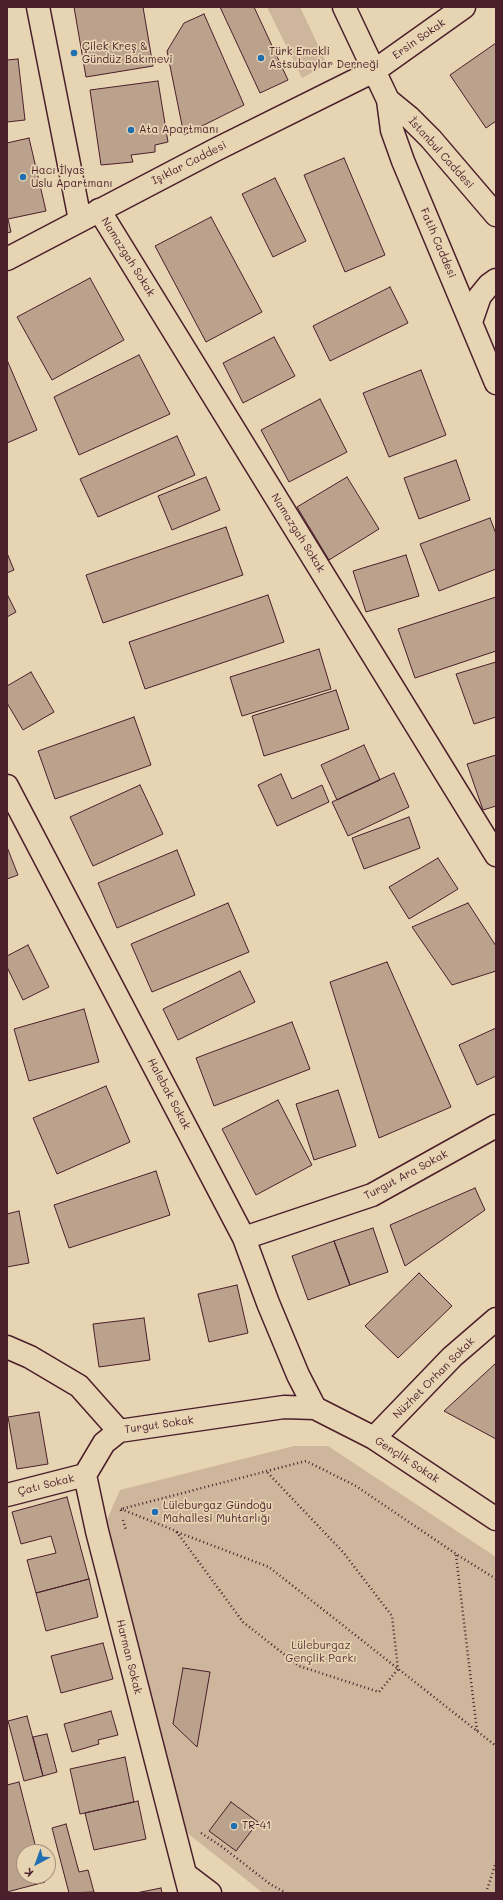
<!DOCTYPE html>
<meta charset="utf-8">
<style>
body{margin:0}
#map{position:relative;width:503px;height:1900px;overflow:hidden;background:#e7d4b2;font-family:Mali,sans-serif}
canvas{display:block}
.frame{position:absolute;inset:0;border:8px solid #4a1f2b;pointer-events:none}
.north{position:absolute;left:16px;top:1844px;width:40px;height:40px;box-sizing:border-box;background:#e7d4b2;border:1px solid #a88c7c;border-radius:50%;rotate:221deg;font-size:11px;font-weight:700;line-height:16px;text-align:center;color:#4a1f2b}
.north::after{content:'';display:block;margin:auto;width:14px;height:18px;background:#1f6fb2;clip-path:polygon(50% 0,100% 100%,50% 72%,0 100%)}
</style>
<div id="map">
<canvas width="503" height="1900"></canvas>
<div class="frame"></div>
<div class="north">K</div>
</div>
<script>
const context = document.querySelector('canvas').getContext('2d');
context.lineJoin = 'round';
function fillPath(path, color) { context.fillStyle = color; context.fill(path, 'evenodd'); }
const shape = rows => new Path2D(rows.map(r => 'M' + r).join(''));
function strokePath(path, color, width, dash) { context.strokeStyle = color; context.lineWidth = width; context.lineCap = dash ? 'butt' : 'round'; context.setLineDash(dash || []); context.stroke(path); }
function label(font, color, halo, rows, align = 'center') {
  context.font = font + ' Mali,sans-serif'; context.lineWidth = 3.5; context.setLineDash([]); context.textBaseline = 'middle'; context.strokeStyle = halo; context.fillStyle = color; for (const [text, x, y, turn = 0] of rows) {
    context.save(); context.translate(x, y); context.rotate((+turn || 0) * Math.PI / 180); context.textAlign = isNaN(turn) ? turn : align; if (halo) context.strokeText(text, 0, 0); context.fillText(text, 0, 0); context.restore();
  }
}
fillPath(shape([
 [267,7,300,7,327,64,302,78],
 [294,1446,328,1446,496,1557,496,1893,263,1893,186,1832,106,1522,120,1490]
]), '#ceb69c');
const building = shape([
 [74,7,143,7,153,66,86,77,74,7],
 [220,7,254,7,288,80,260,93,220,7],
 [204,14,244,105,184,135,167,51,184,23,204,14],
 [496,43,496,121,486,128,450,75,496,43],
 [18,59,25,120,7,122,7,60,18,59],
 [158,81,168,142,155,145,155,152,131,155,133,162,101,165,90,90,158,81],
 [29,138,46,211,8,219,11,232,7,233,7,143,29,138],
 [344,158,385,255,345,272,304,175,344,158],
 [275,178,306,241,273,257,242,194,275,178],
 [211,217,262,312,206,342,155,246,211,217],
 [90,278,124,340,52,380,17,317,90,278],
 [390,287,408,323,330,361,313,326,390,287],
 [274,337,295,376,243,403,223,363,274,337],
 [139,355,170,414,79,455,54,397,139,355],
 [7,360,37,430,7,443,7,360],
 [421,370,446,435,389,457,363,393,421,370],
 [320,399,347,452,289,482,261,430,320,399],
 [177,436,195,475,98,517,80,479,177,436],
 [456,460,470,500,419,519,404,478,456,460],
 [206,477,220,510,172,530,158,496,206,477],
 [347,477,379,529,329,560,297,507,347,477],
 [490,518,496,534,496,569,439,591,420,544,490,518],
 [226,527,243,575,103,623,86,575,226,527],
 [7,553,14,570,7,573,7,553],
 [406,555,419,596,366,612,353,571,406,555],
 [7,594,16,612,7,617,7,594],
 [268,595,284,642,145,689,129,642,268,595],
 [496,597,496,651,415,678,398,629,496,597],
 [319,649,331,689,242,716,230,677,319,649],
 [496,662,496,717,474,724,456,674,496,662],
 [31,672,54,712,23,730,7,703,7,686,31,672],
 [336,690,349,729,264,756,252,716,336,690],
 [134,717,151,765,55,799,38,751,134,717],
 [364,745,380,780,337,800,321,765,364,745],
 [496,755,496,806,483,810,467,764,496,755],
 [394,773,409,807,348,836,332,802,394,773],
 [281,774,292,799,322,785,329,802,277,826,258,785,281,774],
 [140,785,163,834,93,866,70,817,140,785],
 [409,817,420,848,364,869,352,838,409,817],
 [7,847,18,875,7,879,7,847],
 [177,850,195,895,117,928,98,883,177,850],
 [438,858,458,889,409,919,389,887,438,858],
 [228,903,249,952,152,992,131,944,228,903],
 [468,903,496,946,496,971,452,985,412,927,468,903],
 [28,945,49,987,23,1000,7,967,7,956,28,945],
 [387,962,451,1107,379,1138,330,982,387,962],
 [240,971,255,1002,178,1040,163,1009,240,971],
 [84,1009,99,1062,29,1081,14,1029,84,1009],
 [292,1022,310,1069,214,1106,196,1058,292,1022],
 [496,1028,496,1076,477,1085,459,1045,496,1028],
 [106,1086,130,1142,57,1174,33,1118,106,1086],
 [338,1090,356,1146,314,1160,296,1104,338,1090],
 [278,1100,312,1165,256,1195,222,1129,278,1100],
 [156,1171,170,1215,69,1248,54,1205,156,1171],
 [475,1188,485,1210,405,1266,390,1225,475,1188],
 [19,1211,29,1263,7,1267,7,1214,19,1211],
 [373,1228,388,1272,350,1285,334,1241,373,1228],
 [334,1241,350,1285,308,1300,292,1256,334,1241],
 [419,1273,452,1306,398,1358,365,1326,419,1273],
 [237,1285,248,1333,209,1342,198,1294,237,1285],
 [144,1318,150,1360,99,1367,93,1324,144,1318],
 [496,1363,496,1439,444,1411,496,1363],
 [39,1412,48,1464,17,1469,8,1417,39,1412],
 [67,1497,89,1579,36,1593,27,1560,56,1553,51,1536,21,1544,12,1512,67,1497],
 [89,1579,98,1617,46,1631,36,1593,89,1579],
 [103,1643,113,1679,61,1693,51,1656,103,1643],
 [183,1668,210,1672,197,1747,173,1724,183,1668],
 [111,1711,118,1735,98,1740,99,1744,72,1752,64,1724,111,1711],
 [27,1716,43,1776,24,1781,8,1721,27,1716],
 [47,1734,57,1772,43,1776,33,1737,47,1734],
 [125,1757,134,1802,80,1814,70,1769,125,1757],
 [19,1782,37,1852,24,1852,24,1876,43,1876,45,1882,7,1892,7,1785,19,1782],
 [138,1801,146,1839,94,1850,85,1813,138,1801],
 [231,1802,258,1822,236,1851,209,1831,231,1802],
 [66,1824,79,1872,88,1870,94,1892,69,1893,52,1828,66,1824],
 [161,1888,162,1893,136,1893,161,1888]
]);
fillPath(building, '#bba28d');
strokePath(building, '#4a1f2b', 1);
const minor = shape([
 [38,7,80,220],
 [374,71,464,7],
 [99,210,496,855],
 [7,786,244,1238,268,1303,298,1375,315,1408],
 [244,1238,372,1195,496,1126],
 [7,1347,30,1357,79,1386,119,1431],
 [374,1438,452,1357,496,1319],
 [7,1495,85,1475],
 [185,1874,210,1893],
 [190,1893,97,1531,85,1475,104,1443,119,1431,284,1407,315,1408,374,1438,496,1519]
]);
const major = shape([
 [344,7,388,100,410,118,431,139,496,215],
 [388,100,392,130,403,161,496,383],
 [7,259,215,150,374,71],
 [471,322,480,296,489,285,496,280]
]);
strokePath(minor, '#4a1f2b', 25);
strokePath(major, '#4a1f2b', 25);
strokePath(shape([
 [121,1509,176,1531,243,1622,299,1666,379,1692,398,1669,392,1616,343,1552,267,1472],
 [121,1511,121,1509,306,1461,356,1486,456,1554,496,1579],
 [123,1520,126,1530],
 [177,1532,269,1567,496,1746],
 [456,1555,477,1731],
 [201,1833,221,1846,270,1884,286,1893],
 [486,1893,496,1862]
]), '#4a1f2b', 2.5, [1, 3]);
strokePath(minor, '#e7d4b2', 22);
strokePath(major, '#e7d4b2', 22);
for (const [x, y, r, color] of [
 [74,53,4,"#1f6fb2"],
 [261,58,4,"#1f6fb2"],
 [131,130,4,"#1f6fb2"],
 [23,177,4,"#1f6fb2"],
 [155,1512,4,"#1f6fb2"],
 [234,1826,4,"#1f6fb2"]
]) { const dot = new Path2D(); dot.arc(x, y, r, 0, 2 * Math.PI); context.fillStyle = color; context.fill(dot); strokePath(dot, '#e7d4b2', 1.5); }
label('11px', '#4a1f2b', '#e7d4b2', [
 ["Ersin Sokak",419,39,-35],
 ["İstanbul Caddesi",441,153,48],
 ["Işıklar Caddesi",189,163,-27],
 ["Fatih Caddesi",438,243,67],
 ["Namazgah Sokak",128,257,58],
 ["Namazgah Sokak",298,533,58],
 ["Halebak Sokak",169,1094,62],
 ["Turgut Ara Sokak",406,1175,-28],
 ["Nüzhet Orhan Sokak",434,1378,-45],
 ["Turgut Sokak",159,1425,-8],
 ["Gençlik Sokak",407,1460,33],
 ["Çatı Sokak",46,1485,-14],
 ["Harman Sokak",129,1657,76]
]);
label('11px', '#4a1f2b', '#e7d4b2', [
 ["Çilek Kreş &",82,47],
 ["Gündüz Bakımevi",82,60],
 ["Türk Emekli",269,52],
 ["Astsubaylar Derneği",269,65],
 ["Ata Apartmanı",139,130],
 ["Hacı İlyas",31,171],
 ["Uslu Apartmanı",31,184],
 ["Lüleburgaz Gündoğu",163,1506],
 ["Mahallesi Muhtarlığı",163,1519],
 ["TR-41",242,1826]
], 'left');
label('11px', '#5e363c', '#e7d4b2', [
 ["Lüleburgaz",321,1646],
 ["Gençlik Parkı",321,1659]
]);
</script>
